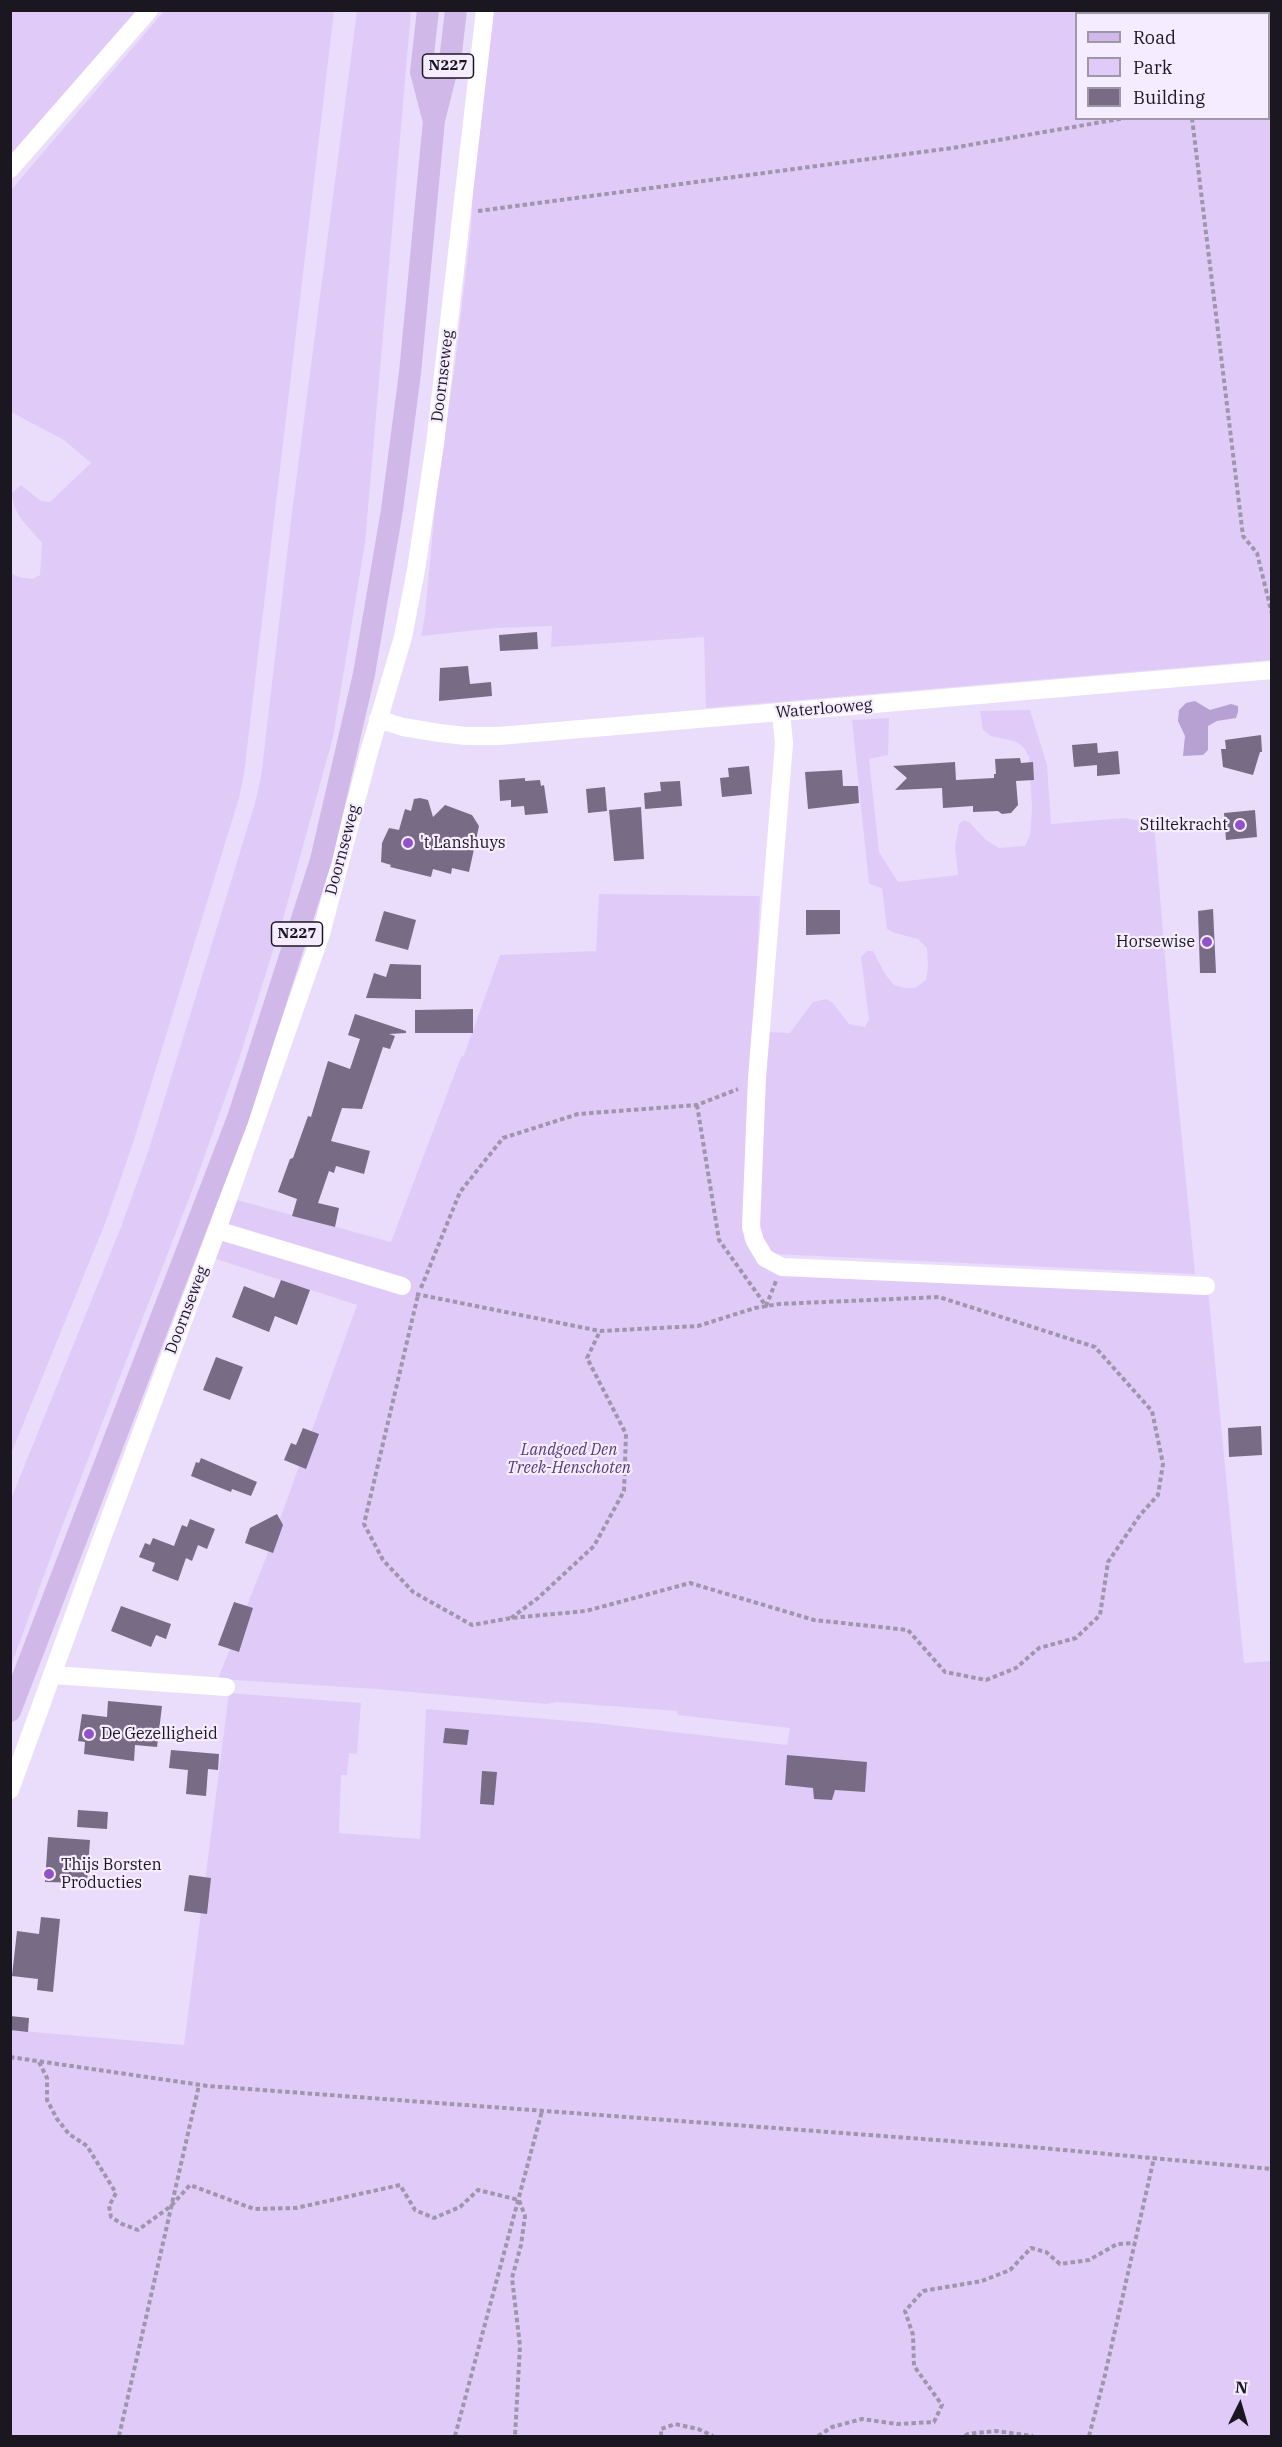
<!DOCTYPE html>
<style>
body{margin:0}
#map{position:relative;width:1282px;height:2447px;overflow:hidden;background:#eaddfb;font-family:"IBM Plex Serif",serif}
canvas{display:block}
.frame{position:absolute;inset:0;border:12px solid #1b1721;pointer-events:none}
.legend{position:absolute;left:1075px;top:12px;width:195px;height:108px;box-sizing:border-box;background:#f5edff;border:2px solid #9e97a6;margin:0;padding:8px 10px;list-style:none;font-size:18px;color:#1b1721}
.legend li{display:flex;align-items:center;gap:12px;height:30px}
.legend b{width:30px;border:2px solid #9e97a6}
.north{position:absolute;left:1210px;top:2375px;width:60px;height:60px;-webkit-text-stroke:4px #f5edff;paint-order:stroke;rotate:5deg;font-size:16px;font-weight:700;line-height:24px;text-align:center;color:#1b1721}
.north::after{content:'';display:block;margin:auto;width:21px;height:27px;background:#1b1721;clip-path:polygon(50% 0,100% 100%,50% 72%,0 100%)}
</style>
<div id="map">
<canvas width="1282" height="2447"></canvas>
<div class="frame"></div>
<ul class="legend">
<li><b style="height:8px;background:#d0b9e8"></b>Road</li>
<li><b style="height:16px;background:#e0cbf8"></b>Park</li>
<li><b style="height:16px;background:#776b85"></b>Building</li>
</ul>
<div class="north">N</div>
</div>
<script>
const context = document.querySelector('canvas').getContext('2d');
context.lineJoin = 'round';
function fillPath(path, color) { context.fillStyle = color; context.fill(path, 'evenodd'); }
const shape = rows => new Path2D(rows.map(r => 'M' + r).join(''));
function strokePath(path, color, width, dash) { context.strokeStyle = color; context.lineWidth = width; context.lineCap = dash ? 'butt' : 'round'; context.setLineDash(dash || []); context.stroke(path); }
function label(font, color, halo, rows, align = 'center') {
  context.font = font + ' "IBM Plex Serif",serif'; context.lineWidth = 4.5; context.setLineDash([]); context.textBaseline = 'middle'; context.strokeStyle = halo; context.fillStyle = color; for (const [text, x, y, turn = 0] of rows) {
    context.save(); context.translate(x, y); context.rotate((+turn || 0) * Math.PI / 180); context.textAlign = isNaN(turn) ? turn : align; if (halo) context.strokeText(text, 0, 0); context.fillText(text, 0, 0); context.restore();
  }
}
fillPath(shape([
 [11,11,141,11,11,163],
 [164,11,334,11,244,774,239,798,133,1143,106,1221,11,1454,10,573,19,577,32,579,40,575,42,543,21,519,14,506,12,493,21,485,41,501,50,502,91,463,64,440,11,412,11,190],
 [357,11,411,11,365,543,333,737,283,919,239,1059,195,1183,58,1537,11,1666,11,1499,121,1227,149,1149,255,803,261,777,292,512],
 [494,11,1271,11,1271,660,706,708,704,637,551,647,552,626,496,628,421,636,425,615,436,496,455,364,471,228,473,186],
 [1076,14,1268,14,1268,118,1076,118],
 [1030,710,1047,765,1051,824,1124,818,1154,823,1169,1006,1195,1274,773,1254,762,1246,758,1223,767,1032,790,1033,813,1002,826,999,833,1003,849,1024,865,1027,869,1019,861,957,867,951,873,951,885,974,894,985,905,988,915,988,926,980,928,967,927,948,918,939,895,933,887,929,882,888,869,884,852,720,889,718,888,755,869,759,879,852,898,882,958,875,955,847,959,824,964,820,969,822,986,840,999,848,1025,846,1030,835,1032,808,1029,757,1024,748,1017,742,991,736,983,730,980,711],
 [599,894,760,896,744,1239,760,1264,1208,1289,1244,1663,1271,1661,1271,2436,11,2436,10,2030,184,2045,229,1693,361,1703,357,1754,349,1753,347,1775,341,1775,339,1833,420,1839,426,1709,595,1723,787,1745,790,1728,678,1715,677,1711,557,1702,547,1704,376,1689,218,1679,267,1555,357,1305,213,1258,237,1200,391,1242,461,1057,464,1055,500,955,596,951]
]), '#e0cbf8');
fillPath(shape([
 [1195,701,1210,710,1231,704,1238,706,1238,712,1236,718,1217,721,1208,726,1208,750,1203,755,1183,756,1185,736,1178,721,1179,710,1186,703]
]), '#b7a1d2');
fillPath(shape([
 [537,632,538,649,500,651,499,635],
 [468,666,470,684,491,682,492,696,439,701,440,668],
 [1261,735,1262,752,1260,752,1253,775,1223,767,1221,749,1226,749,1225,740],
 [1097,743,1098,753,1118,751,1120,774,1097,776,1097,765,1074,767,1072,745],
 [1020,758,1021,763,1033,762,1034,780,1016,781,1018,805,1011,813,1002,814,998,811,973,812,973,806,943,808,942,788,895,790,907,778,893,766,955,762,956,780,994,778,994,774,996,774,995,759],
 [749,766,752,794,722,797,720,778,729,777,728,768],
 [842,770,843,786,858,786,859,803,808,809,805,772],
 [525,778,525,781,540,780,541,786,544,785,548,813,525,815,524,806,511,807,511,800,500,801,499,780],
 [680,781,682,806,645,809,644,793,661,791,660,782],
 [605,787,607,811,588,813,586,789],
 [420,798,428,800,433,817,445,805,472,815,479,826,469,872,452,868,451,874,433,869,431,877,390,867,391,865,381,862,382,843,389,828,399,830,405,809,411,811,414,799],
 [641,807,644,859,614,861,609,810],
 [1255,810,1257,837,1226,840,1224,813],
 [1213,909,1216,973,1200,973,1198,911],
 [806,910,840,910,840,934,806,935],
 [384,911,416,920,408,950,375,941],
 [390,964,421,965,421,999,366,998,374,973,386,977],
 [473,1009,473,1033,415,1033,415,1010],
 [355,1014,406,1031,406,1033,389,1034,395,1036,390,1049,383,1047,362,1109,342,1108,331,1141,370,1151,364,1174,336,1166,334,1173,329,1171,318,1203,339,1208,335,1227,292,1216,297,1199,278,1192,290,1159,293,1158,308,1116,311,1117,328,1061,350,1069,360,1039,348,1035],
 [281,1280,310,1290,297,1325,275,1316,269,1332,232,1317,244,1286,274,1298],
 [216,1357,243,1367,230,1400,203,1390],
 [1261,1426,1262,1455,1229,1457,1228,1428],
 [303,1428,319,1434,306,1469,284,1460,291,1443,296,1445],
 [201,1458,257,1482,251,1496,232,1489,231,1492,191,1476,196,1462,199,1463],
 [277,1514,283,1525,273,1553,245,1543,250,1528],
 [190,1519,215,1529,207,1549,198,1545,192,1561,186,1558,178,1581,152,1571,155,1563,139,1557,145,1543,150,1545,153,1538,174,1546,182,1525,187,1527],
 [234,1602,253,1608,239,1652,218,1645],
 [121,1606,171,1624,166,1639,156,1635,151,1647,111,1631],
 [108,1701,162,1706,157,1747,135,1745,134,1761,84,1754,85,1742,78,1741,82,1714,107,1717],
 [445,1728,469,1730,467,1745,443,1743],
 [171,1750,219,1754,218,1770,208,1769,206,1796,186,1794,188,1770,169,1768],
 [787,1755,867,1762,865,1792,835,1790,832,1800,814,1799,813,1788,785,1785],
 [482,1771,497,1772,494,1805,480,1804],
 [78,1810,108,1812,107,1829,77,1827],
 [48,1837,90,1840,87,1883,45,1882],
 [189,1875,211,1878,207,1914,184,1911],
 [41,1917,60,1919,53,1992,37,1990,38,1979,12,1976,17,1931,39,1934],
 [10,2016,29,2018,28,2032,10,2030]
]), '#776b85');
strokePath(shape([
 [1175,10,1176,14],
 [1268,98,1272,98],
 [1192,118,1243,536,1257,553,1272,614],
 [478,211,952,148,1125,118],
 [697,1105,719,1240,766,1306,776,1281],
 [421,1288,460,1192,503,1138,578,1114,697,1105,738,1089],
 [416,1294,600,1331,698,1326,755,1308,779,1304,939,1297,1095,1347,1152,1411,1163,1464,1158,1495,1140,1515,1108,1562,1100,1615,1076,1638,1039,1648,1016,1668,986,1680,945,1672,908,1630,814,1620,690,1583,586,1611,511,1618,472,1625,413,1592,383,1560,364,1524,418,1295],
 [511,1618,538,1598,594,1546,624,1491,626,1434,587,1358,600,1331],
 [10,2057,208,2086,1031,2147,1272,2169],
 [39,2062,47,2078,47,2100,57,2119,69,2134,87,2146,116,2193,109,2206,111,2217,122,2224,138,2230,171,2206,190,2185,254,2209,296,2208,400,2185,415,2210,434,2218,460,2207,478,2190,519,2200,525,2216,521,2245,512,2278,520,2346,515,2436],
 [119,2436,199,2085],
 [455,2436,542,2111],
 [661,2436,661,2429,675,2424,698,2429,713,2436],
 [818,2436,832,2427,862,2419,897,2424,934,2422,942,2405,914,2366,913,2335,905,2311,923,2291,982,2281,1010,2270,1031,2248,1046,2252,1060,2264,1089,2260,1117,2244,1135,2243],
 [965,2436,968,2434,996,2431,1033,2436],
 [1089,2436,1104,2379,1154,2158]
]), '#9f96ac', 4, [4.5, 3]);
strokePath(shape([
 [10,169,149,10],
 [781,713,784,743,757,1078,751,1227,755,1241,765,1258,782,1267,1206,1286],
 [378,719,403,727,439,733,466,736,499,736,1272,670],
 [217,1230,402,1286],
 [53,1675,226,1687],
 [10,1790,101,1541,217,1230,321,934,369,752,403,637,416,570,435,444,485,10]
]), '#fff', 18);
strokePath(shape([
 [428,10,421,72,433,118],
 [10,1711,238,1118,321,860,364,674,392,510,410,373,434,120,451,53,456,10]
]), '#d0b9e8', 22);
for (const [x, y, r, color] of [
 [1240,825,6,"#9253ca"],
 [408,843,6,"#9253ca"],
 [1207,942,6,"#9253ca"],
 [89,1734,6,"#9253ca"],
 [49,1874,6,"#9253ca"]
]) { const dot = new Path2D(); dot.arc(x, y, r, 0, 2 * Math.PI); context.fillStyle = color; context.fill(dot); strokePath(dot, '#f5edff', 2); }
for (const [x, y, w] of [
 [448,66,51],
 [297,934,51]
]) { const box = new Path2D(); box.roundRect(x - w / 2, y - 12, w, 24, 4.5); context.fillStyle = '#f5edff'; context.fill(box); strokePath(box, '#1b1721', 1.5); }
label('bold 15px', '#1b1721', null, [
 ["N227",448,66],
 ["N227",297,934]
]);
label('16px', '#1b1721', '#f5edff', [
 ["Doornseweg",443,376,-83],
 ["Waterlooweg",824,709,-5],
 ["Doornseweg",343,850,-75],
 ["Doornseweg",187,1310,-69]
]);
label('16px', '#1b1721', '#f5edff', [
 ["Stiltekracht",1228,825,"right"],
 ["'t Lanshuys",420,843],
 ["Horsewise",1195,942,"right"],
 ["De Gezelligheid",101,1734],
 ["Thijs Borsten",61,1865],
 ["Producties",61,1883]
], 'left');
label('italic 16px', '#593a77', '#f5edff', [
 ["Landgoed Den",569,1450],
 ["Treek-Henschoten",569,1468]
]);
</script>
